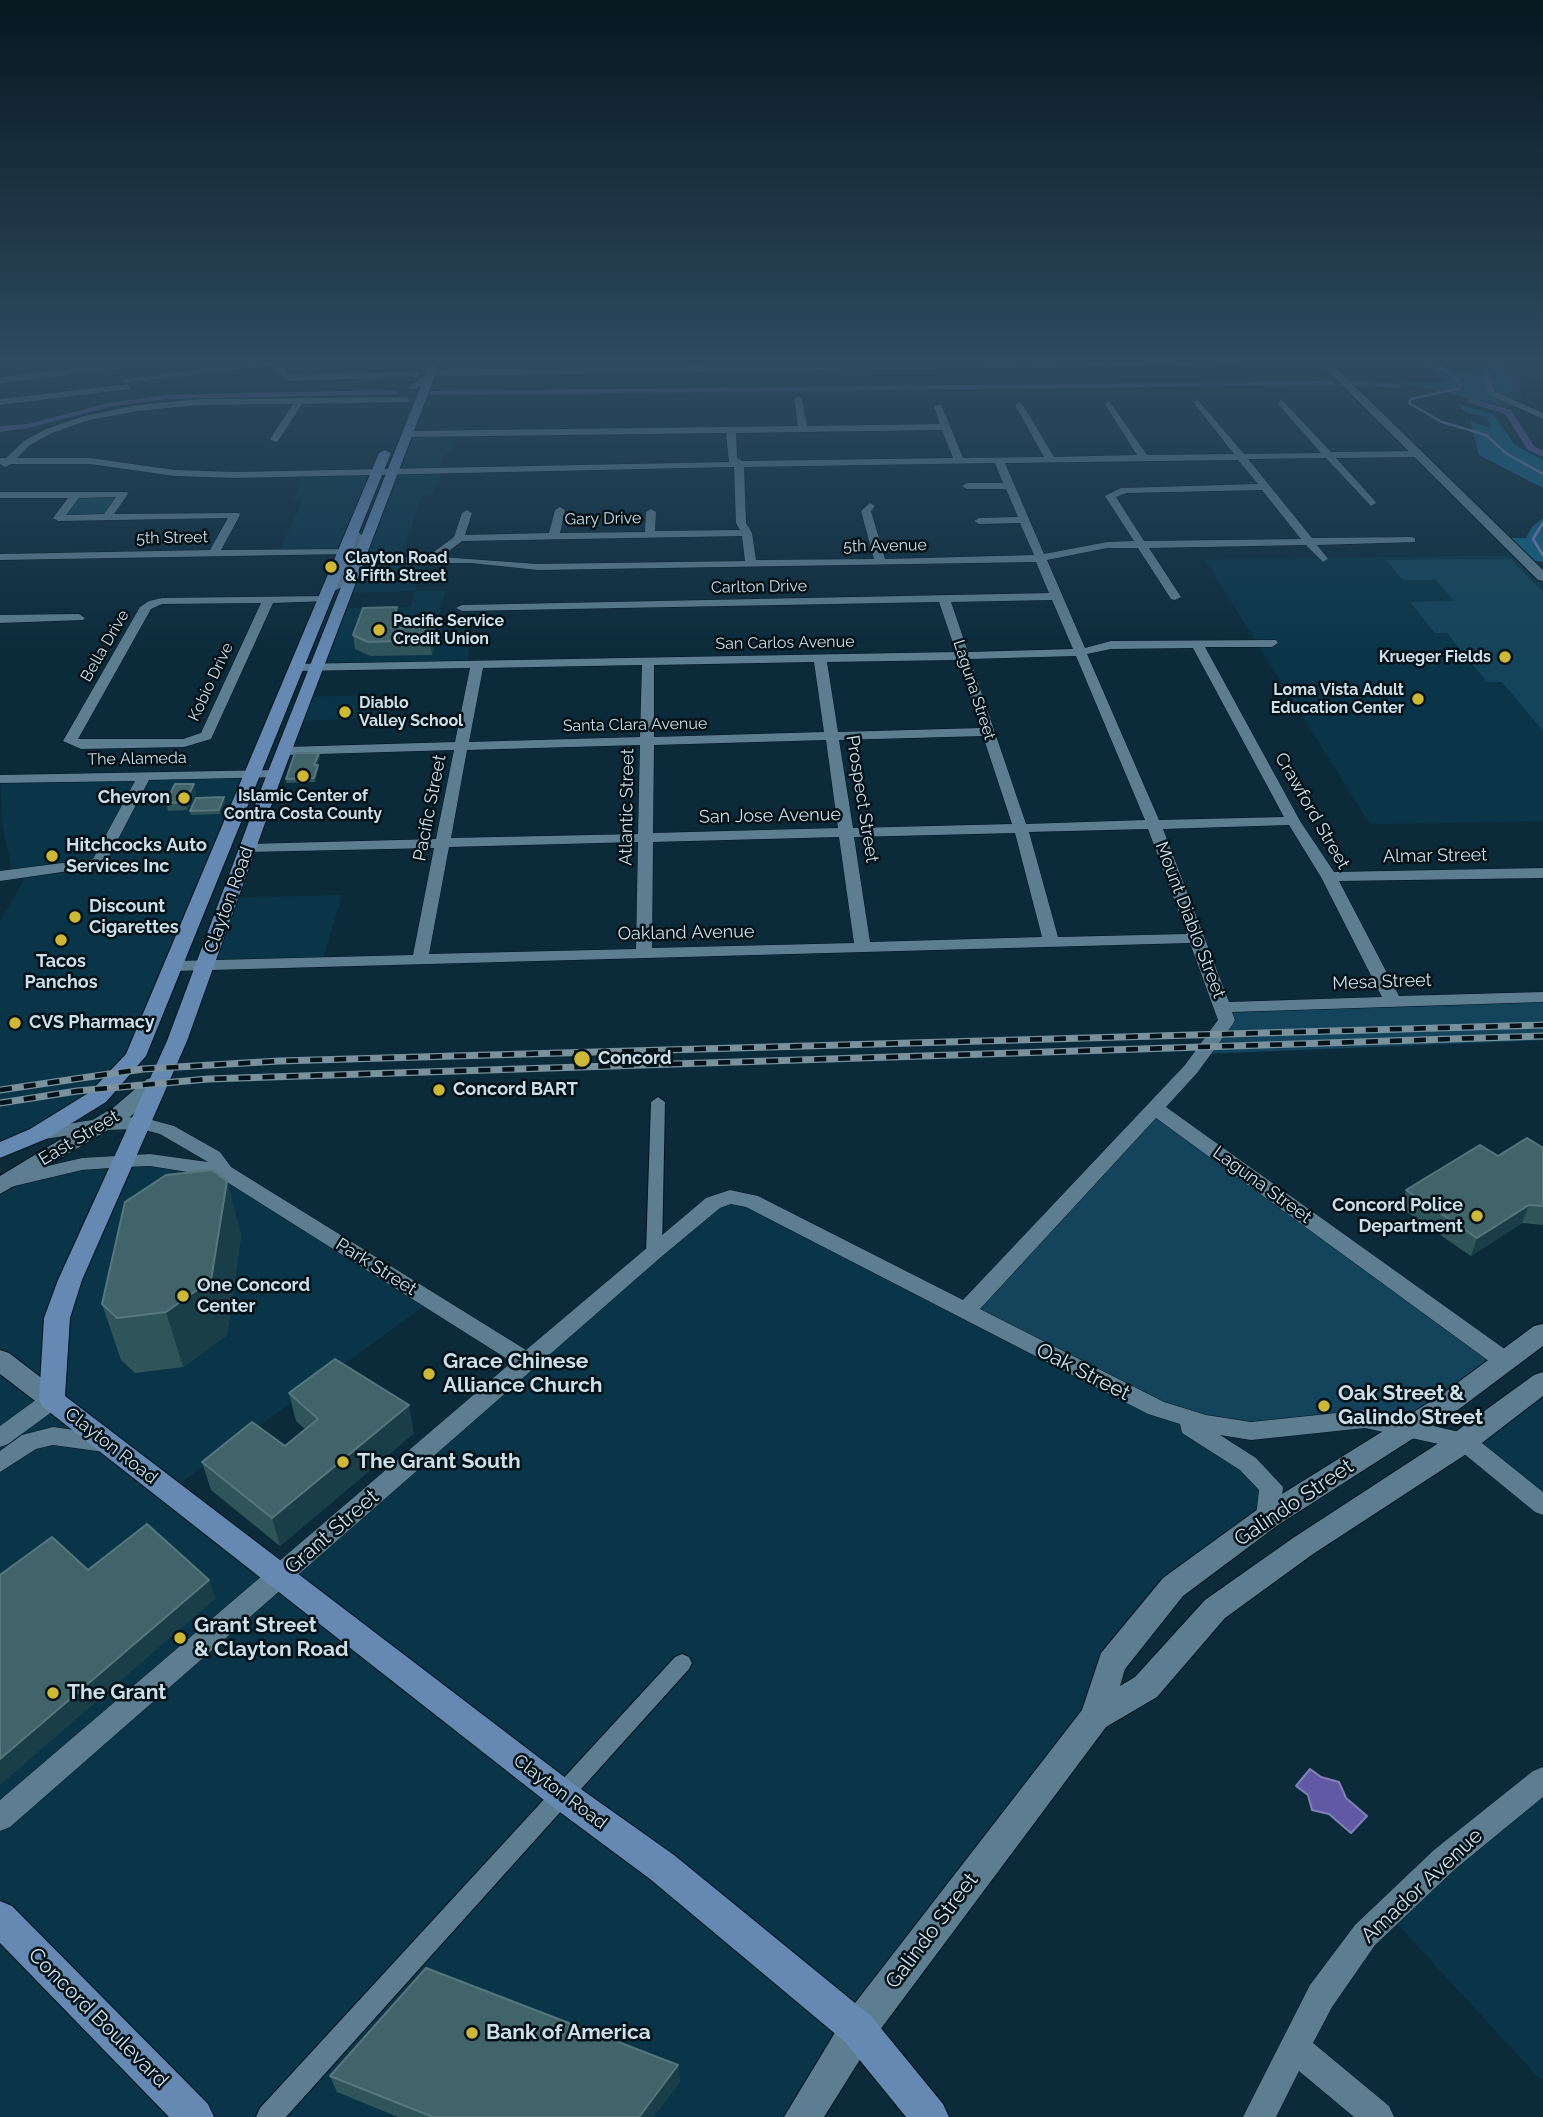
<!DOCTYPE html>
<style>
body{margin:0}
canvas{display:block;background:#0b2b3b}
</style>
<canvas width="1543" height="2117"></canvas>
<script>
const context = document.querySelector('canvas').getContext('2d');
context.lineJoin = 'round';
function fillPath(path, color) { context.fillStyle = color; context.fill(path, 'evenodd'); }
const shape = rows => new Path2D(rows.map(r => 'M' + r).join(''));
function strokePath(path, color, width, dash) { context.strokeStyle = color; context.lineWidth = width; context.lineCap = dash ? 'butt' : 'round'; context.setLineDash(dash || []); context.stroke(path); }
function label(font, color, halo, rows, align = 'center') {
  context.font = font + ' Raleway,sans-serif'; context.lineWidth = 5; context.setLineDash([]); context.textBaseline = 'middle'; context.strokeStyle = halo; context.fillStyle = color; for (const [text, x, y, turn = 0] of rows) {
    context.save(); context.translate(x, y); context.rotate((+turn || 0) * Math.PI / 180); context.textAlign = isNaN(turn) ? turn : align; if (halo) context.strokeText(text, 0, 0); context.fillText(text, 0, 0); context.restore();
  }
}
fillPath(shape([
 [456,433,454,451,445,454,439,468,444,468,432,495,422,495,401,560,424,560,415,591,446,591,434,629,471,628,467,665,318,667,341,608,411,607,414,591,346,593,406,434],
 [377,472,344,551,279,552,303,500,294,499,303,474],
 [1521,555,1543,577,1543,821,1370,824,1205,560],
 [372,695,369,707,391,706,388,721,362,721,362,718,297,721,306,697],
 [253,774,117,1079,0,1151,0,922,28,873,13,874,3,828,0,779],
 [342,895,322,962,205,965,230,898],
 [124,1161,224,1171,431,1301,169,1491,280,1577,730,1197,1212,1439,1271,1487,1268,1517,1173,1587,1095,1717,802,2117,0,2117,0,1186],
 [1543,1382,1543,1505,1464,1441],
 [1543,1783,1543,2078,1541,2080,1388,1914]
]), '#0a3548');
fillPath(shape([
 [1493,360,1543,360,1543,380,1519,374,1521,400,1507,401,1525,409,1500,405,1498,397,1489,387,1508,393,1498,370,1508,370],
 [123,494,107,517,58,518,76,495],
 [1511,559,1543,592,1543,731,1502,682,1487,682,1447,633,1435,633,1410,602,1454,601,1436,580,1403,580,1386,560],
 [1543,997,1543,1040,1203,1054,1227,1020,1222,1007],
 [1155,1108,1505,1361,1407,1428,1206,1424,965,1312]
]), '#14445b');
fillPath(shape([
 [1412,360,1433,360,1455,373,1485,374,1485,369,1475,360,1493,360,1510,370,1499,371,1510,379,1513,390,1508,393,1489,388,1498,397,1500,405,1399,382,1448,382,1426,365],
 [1458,404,1494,415,1515,445,1543,460,1543,488,1479,455,1470,420,1490,428,1491,425,1486,419,1489,417,1466,413],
 [1543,518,1543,562,1525,559,1502,538,1526,538,1532,527]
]), '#0e6285');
const water = shape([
 [1310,1769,1321,1777,1339,1782,1346,1798,1367,1816,1351,1833,1329,1814,1312,1810,1308,1795,1296,1786,1310,1769]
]);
fillPath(water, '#6159a3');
strokePath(water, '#8181b8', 2);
strokePath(shape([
 [1422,360,1437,364,1460,382,1461,388,1411,399,1409,403,1442,422,1486,435,1507,454,1543,474],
 [1543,555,1533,539,1543,523]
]), '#8181b8', 2.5);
fillPath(shape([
 [1332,381,1335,385,432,395,428,393,432,391,1332,381],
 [1350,381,1398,384,1402,386,1398,388,1353,385,1350,381],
 [396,390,399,394,166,399,109,407,28,428,0,432,0,426,28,424,109,403,166,395,396,390],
 [1470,398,1511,410,1534,446,1543,451,1543,457,1528,450,1505,414,1467,402,1470,398]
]), '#6159a3');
const pedestrian = shape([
 [658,1097,665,1102,662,1252,660,1256,654,1258,648,1256,646,1252,651,1102,658,1097],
 [682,1654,689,1657,692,1663,689,1669,286,2117,256,2117,260,2108,675,1657,682,1654]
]);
const minor = shape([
 [267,360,291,360,278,364,290,375,416,371,420,374,416,377,288,381,269,365,125,383,121,380,267,360],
 [1140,360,1306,360,1302,363,434,376,414,390,407,388,432,370,1140,360],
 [1471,360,1480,360,1488,367,1494,391,1543,413,1543,419,1487,394,1481,370,1471,360],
 [120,363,123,368,0,383,0,377,120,363],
 [128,384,131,389,0,405,0,399,128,384],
 [798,396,802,399,807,426,940,424,934,406,941,404,963,458,1044,457,1015,405,1019,402,1023,405,1054,457,1137,455,1105,404,1109,401,1147,455,1234,454,1193,402,1197,399,1244,454,1321,453,1278,404,1281,399,1331,452,1416,451,1421,454,1416,457,1336,458,1375,501,1376,503,1371,506,1326,458,1248,459,1312,538,1411,537,1415,538,1415,542,1317,545,1328,559,1323,562,1306,545,1149,548,1181,597,1175,600,1171,599,1138,548,1107,548,1047,560,1085,648,1111,641,1276,640,1278,643,1272,647,1205,647,1300,821,1334,872,1543,868,1543,878,1339,881,1399,996,1543,992,1543,1002,1232,1012,1235,1020,1233,1024,1197,1073,1166,1107,1513,1355,1516,1361,1513,1367,1505,1369,1497,1367,1156,1118,980,1309,1164,1402,1206,1415,1251,1422,1365,1410,1472,1435,1543,1492,1543,1515,1535,1512,1457,1448,1365,1428,1251,1440,1220,1435,1256,1458,1283,1487,1280,1517,1276,1524,1268,1527,1260,1524,1256,1517,1259,1490,1240,1470,1182,1433,1180,1424,1148,1414,746,1207,731,1204,720,1208,661,1257,10,1827,0,1831,0,1800,512,1362,219,1177,150,1166,124,1167,82,1170,6,1188,0,1187,0,1177,82,1158,150,1154,208,1162,160,1134,141,1129,104,1130,38,1140,29,1134,31,1130,104,1118,141,1117,174,1126,220,1152,231,1167,526,1350,706,1198,730,1190,758,1196,963,1300,1185,1065,1218,1020,1190,943,175,971,167,966,175,961,413,955,434,848,248,852,241,848,248,844,436,839,454,750,285,755,278,751,285,747,455,742,470,668,298,671,292,667,294,664,956,652,939,602,462,611,456,608,462,605,1049,593,1036,562,538,570,471,563,361,563,353,567,344,586,328,594,322,591,335,582,344,563,351,560,346,554,0,560,0,554,210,550,228,518,58,521,53,518,68,498,0,498,0,492,127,492,128,494,114,514,239,513,240,515,221,550,348,549,354,537,348,530,353,527,364,537,357,554,361,557,427,557,454,537,462,513,467,510,472,513,465,535,549,533,555,510,560,507,565,510,560,533,645,532,646,512,651,509,656,512,655,531,740,530,736,523,734,467,236,478,175,476,90,464,11,464,5,467,0,464,0,458,6,458,24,441,46,429,84,416,137,405,200,399,407,397,410,402,302,404,278,441,275,442,270,439,293,404,200,405,137,411,89,420,52,433,30,445,17,458,90,458,175,470,236,472,729,462,726,433,406,437,401,434,406,431,798,426,794,399,798,396],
 [942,430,953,458,742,461,737,458,736,433,942,430],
 [1238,460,1258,484,1121,488,1105,496,1134,541,1107,542,1044,554,1005,463,1238,460],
 [995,463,1003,483,967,483,962,486,967,489,1006,489,1018,517,979,518,974,521,979,524,1020,523,1034,555,885,559,871,511,875,506,870,503,861,511,874,559,756,560,752,533,746,523,744,467,995,463],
 [1262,490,1301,539,1144,541,1116,497,1126,493,1262,490],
 [116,497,104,514,66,515,79,498,116,497],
 [742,536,745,561,538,564,441,557,462,541,742,536],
 [1052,600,1073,649,968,652,951,602,1052,600],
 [1193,648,1284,817,1159,820,1087,654,1111,649,1193,648],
 [1076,656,1145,820,1026,824,970,659,1076,656],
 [958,660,981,728,838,732,827,662,958,660],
 [814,662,824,732,654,737,654,665,814,662],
 [642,665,640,737,469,742,483,668,642,665],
 [983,736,1012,824,853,828,839,740,983,736],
 [826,740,838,828,653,833,654,745,826,740],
 [640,745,638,834,451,838,467,750,640,745],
 [1289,825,1321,877,1382,997,1229,1002,1163,829,1289,825],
 [1148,829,1187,934,1058,937,1029,832,1148,829],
 [1015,833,1042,937,870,942,854,837,1015,833],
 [839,837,854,943,652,948,653,842,839,837],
 [638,842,636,949,429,954,449,847,638,842],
 [324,596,328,597,328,601,273,603,211,739,184,747,81,749,63,741,140,607,149,601,162,598,324,596],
 [261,603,201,733,183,739,78,739,151,609,162,604,261,603],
 [79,614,85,618,83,620,0,623,0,615,79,614],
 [275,770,282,774,280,777,149,780,104,866,0,881,0,871,93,859,135,781,0,783,0,775,275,770],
 [52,1392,60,1394,63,1400,60,1406,8,1444,0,1447,0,1426,44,1394,52,1392],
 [53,1427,104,1434,112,1437,115,1443,112,1449,104,1452,53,1445,36,1449,0,1472,0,1451,22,1435,53,1427],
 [1543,1767,1543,1797,1454,1870,1375,1945,1332,2007,1313,2043,1389,2106,1394,2117,1354,2117,1299,2071,1276,2117,1243,2117,1310,1985,1355,1925,1434,1850,1533,1771,1543,1767]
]);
const tertiary = shape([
 [1317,360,1328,360,1543,570,1543,581,1538,580,1317,360],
 [0,1350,9,1353,61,1393,65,1400,61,1407,52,1410,43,1407,0,1374,0,1350]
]);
const secondary = shape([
 [155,1077,166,1084,130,1117,0,1194,0,1176,114,1107,147,1079,155,1077],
 [1543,1324,1543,1346,1459,1409,1278,1525,1183,1596,1125,1669,1120,1686,1135,1677,1205,1600,1293,1538,1454,1433,1534,1375,1543,1372,1543,1396,1474,1449,1313,1554,1225,1618,1157,1697,1106,1727,871,2042,824,2117,784,2117,845,2016,1082,1710,1101,1653,1163,1578,1258,1509,1441,1395,1534,1326,1543,1324]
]);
const primary = shape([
 [431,360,441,360,279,784,187,1041,82,1280,70,1318,65,1396,571,1782,674,1855,871,2016,943,2104,949,2117,906,2117,845,2042,650,1879,549,1804,43,1407,39,1400,44,1318,58,1280,167,1041,263,784,431,360],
 [385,450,391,453,146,1056,106,1102,46,1139,0,1158,0,1142,30,1129,90,1092,126,1054,379,453,385,450],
 [0,1901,12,1906,208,2104,214,2117,169,2117,0,1943,0,1901]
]);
strokePath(pedestrian, '#00131e', 2);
strokePath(minor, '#00131e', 1);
strokePath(tertiary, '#00131e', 2);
strokePath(secondary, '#00131e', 2);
strokePath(primary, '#00131e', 2);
fillPath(pedestrian, '#5d7e90');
fillPath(minor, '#5d7e90');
fillPath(tertiary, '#5d7e90');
fillPath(secondary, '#5d7e90');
fillPath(primary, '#6589b3');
const rail = shape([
 [0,1090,143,1069,279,1061,1543,1025],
 [0,1103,77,1091,208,1079,1543,1036]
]);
strokePath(rail, '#7a929e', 7);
strokePath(rail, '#061219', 4.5, [12]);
fillPath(shape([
 [399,621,397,628,435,642,432,655,370,656,355,649,353,635],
 [319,753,320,757,317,765,318,765,318,769,315,782,286,783,286,779],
 [196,792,187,810,168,811,166,803],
 [225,801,220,814,191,815,190,811],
 [1543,1148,1543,1225,1522,1223,1471,1256,1401,1208,1406,1190,1498,1156],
 [227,1181,241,1236,227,1335,183,1367,135,1373,121,1360,102,1304],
 [289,1393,414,1433,280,1546,211,1490,202,1462,285,1446,305,1429,296,1421],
 [678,2065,680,2082,653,2117,398,2117,337,2092,330,2076]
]), '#2f555b');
fillPath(shape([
 [397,607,399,621,393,643,391,628],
 [434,627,435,642,432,655,430,640],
 [319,753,320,757,315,769,314,765],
 [318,765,318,769,315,782,314,778],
 [194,784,196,792,187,810,185,802],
 [224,797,225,801,220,814,219,810],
 [227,1181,241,1236,227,1335,183,1367,166,1312],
 [1529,1205,1522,1223,1471,1256,1477,1238],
 [409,1405,414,1433,280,1546,272,1518],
 [209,1580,216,1598,0,1785,0,1759],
 [678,2065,680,2082,653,2117,639,2117]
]), '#193e48');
const building = shape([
 [397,607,391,628,434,627,430,640,368,642,353,635,363,608,397,607],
 [295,753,319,753,314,765,318,765,314,778,286,779,295,753],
 [175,784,194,784,185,802,166,803,175,784],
 [224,797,219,810,190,811,196,798,224,797],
 [1527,1138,1543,1148,1543,1206,1529,1205,1477,1238,1406,1190,1480,1145,1498,1156,1527,1138],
 [212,1170,227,1181,211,1280,166,1312,117,1318,102,1304,125,1202,166,1175,212,1170],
 [335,1359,409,1405,272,1518,202,1462,252,1422,285,1446,318,1419,289,1393,335,1359],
 [147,1524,209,1580,0,1759,0,1575,52,1537,88,1570,147,1524],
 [426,1968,678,2065,639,2117,433,2117,330,2076,426,1968]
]);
fillPath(building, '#40646a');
strokePath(building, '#56777e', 2);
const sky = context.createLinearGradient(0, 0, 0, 656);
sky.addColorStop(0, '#061820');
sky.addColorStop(0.55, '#2e4a60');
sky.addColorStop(1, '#2e4a6000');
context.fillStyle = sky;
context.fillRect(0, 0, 1543, 656);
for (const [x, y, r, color] of [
 [331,567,7,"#ceb837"],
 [379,630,7,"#ceb837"],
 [1505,657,7,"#ceb837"],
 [1418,699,7,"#ceb837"],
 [345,712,7,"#ceb837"],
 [303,776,7,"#ceb837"],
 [184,798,7,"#ceb837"],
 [52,856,7,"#ceb837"],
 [75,917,7,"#ceb837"],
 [61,940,7,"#ceb837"],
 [15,1023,7,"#ceb837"],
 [582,1059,9,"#ceb837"],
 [439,1090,7,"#ceb837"],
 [1477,1216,7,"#ceb837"],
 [183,1296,7,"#ceb837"],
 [429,1374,7,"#ceb837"],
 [1324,1406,7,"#ceb837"],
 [343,1462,7,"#ceb837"],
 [180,1638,7,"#ceb837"],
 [53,1693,7,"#ceb837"],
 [472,2033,7,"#ceb837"]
]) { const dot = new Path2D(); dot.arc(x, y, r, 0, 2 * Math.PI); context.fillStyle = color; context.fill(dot); strokePath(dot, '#061219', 2.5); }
label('16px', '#cddfe8', '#061219', [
 ["Gary Drive",603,519,-1],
 ["5th Street",172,538,-1],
 ["5th Avenue",885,546,-1],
 ["Carlton Drive",759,587,-1],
 ["San Carlos Avenue",785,643,-1],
 ["Bella Drive",105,646,-60],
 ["Kobio Drive",211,682,-65],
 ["Laguna Street",974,690,72],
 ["Santa Clara Avenue",635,725,-1],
 ["The Alameda",137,759,-1]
]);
label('bold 16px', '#cddfe8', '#061219', [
 ["Clayton Road",345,558],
 ["& Fifth Street",345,576],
 ["Pacific Service",393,621],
 ["Credit Union",393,639],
 ["Krueger Fields",1491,657,"right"],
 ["Loma Vista Adult",1404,690,"right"],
 ["Education Center",1404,708,"right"],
 ["Diablo",359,703],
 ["Valley School",359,721],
 ["Islamic Center of",303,796,"center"],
 ["Contra Costa County",303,814,"center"]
], 'left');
label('bold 18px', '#cddfe8', '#061219', [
 ["Chevron",170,798,"right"],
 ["Hitchcocks Auto",66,846],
 ["Services Inc",66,867],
 ["Discount",89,907],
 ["Cigarettes",89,928],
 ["Tacos",61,962,"center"],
 ["Panchos",61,983,"center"],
 ["CVS Pharmacy",29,1023],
 ["Concord",598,1059],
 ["Concord BART",453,1090],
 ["Concord Police",1463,1206,"right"],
 ["Department",1463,1227,"right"],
 ["One Concord",197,1286],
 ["Center",197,1307]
], 'left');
label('18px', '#cddfe8', '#061219', [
 ["Prospect Street",862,799,81],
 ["Atlantic Street",627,807,-89],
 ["Pacific Street",430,808,-79],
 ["Crawford Street",1312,811,60],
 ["San Jose Avenue",770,816,-1],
 ["Almar Street",1435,856,-1],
 ["Clayton Road",229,900,-70],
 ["Mount Diablo Street",1190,920,69],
 ["Oakland Avenue",686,933,-1],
 ["Mesa Street",1382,982,-2],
 ["East Street",79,1138,-31],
 ["Laguna Street",1262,1185,36],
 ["Park Street",376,1267,32],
 ["Clayton Road",111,1446,38],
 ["Clayton Road",560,1792,37]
]);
label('bold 21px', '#cddfe8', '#061219', [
 ["Grace Chinese",443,1362],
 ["Alliance Church",443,1386],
 ["Oak Street &",1338,1394],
 ["Galindo Street",1338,1418],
 ["The Grant South",357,1462],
 ["Grant Street",194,1626],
 ["& Clayton Road",194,1650],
 ["The Grant",67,1693],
 ["Bank of America",486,2033]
], 'left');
label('21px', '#cddfe8', '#061219', [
 ["Oak Street",1083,1372,27],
 ["Galindo Street",1294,1503,-34],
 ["Grant Street",332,1532,-41],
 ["Amador Avenue",1422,1886,-43],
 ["Galindo Street",932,1931,-53],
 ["Concord Boulevard",98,2018,45]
]);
</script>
